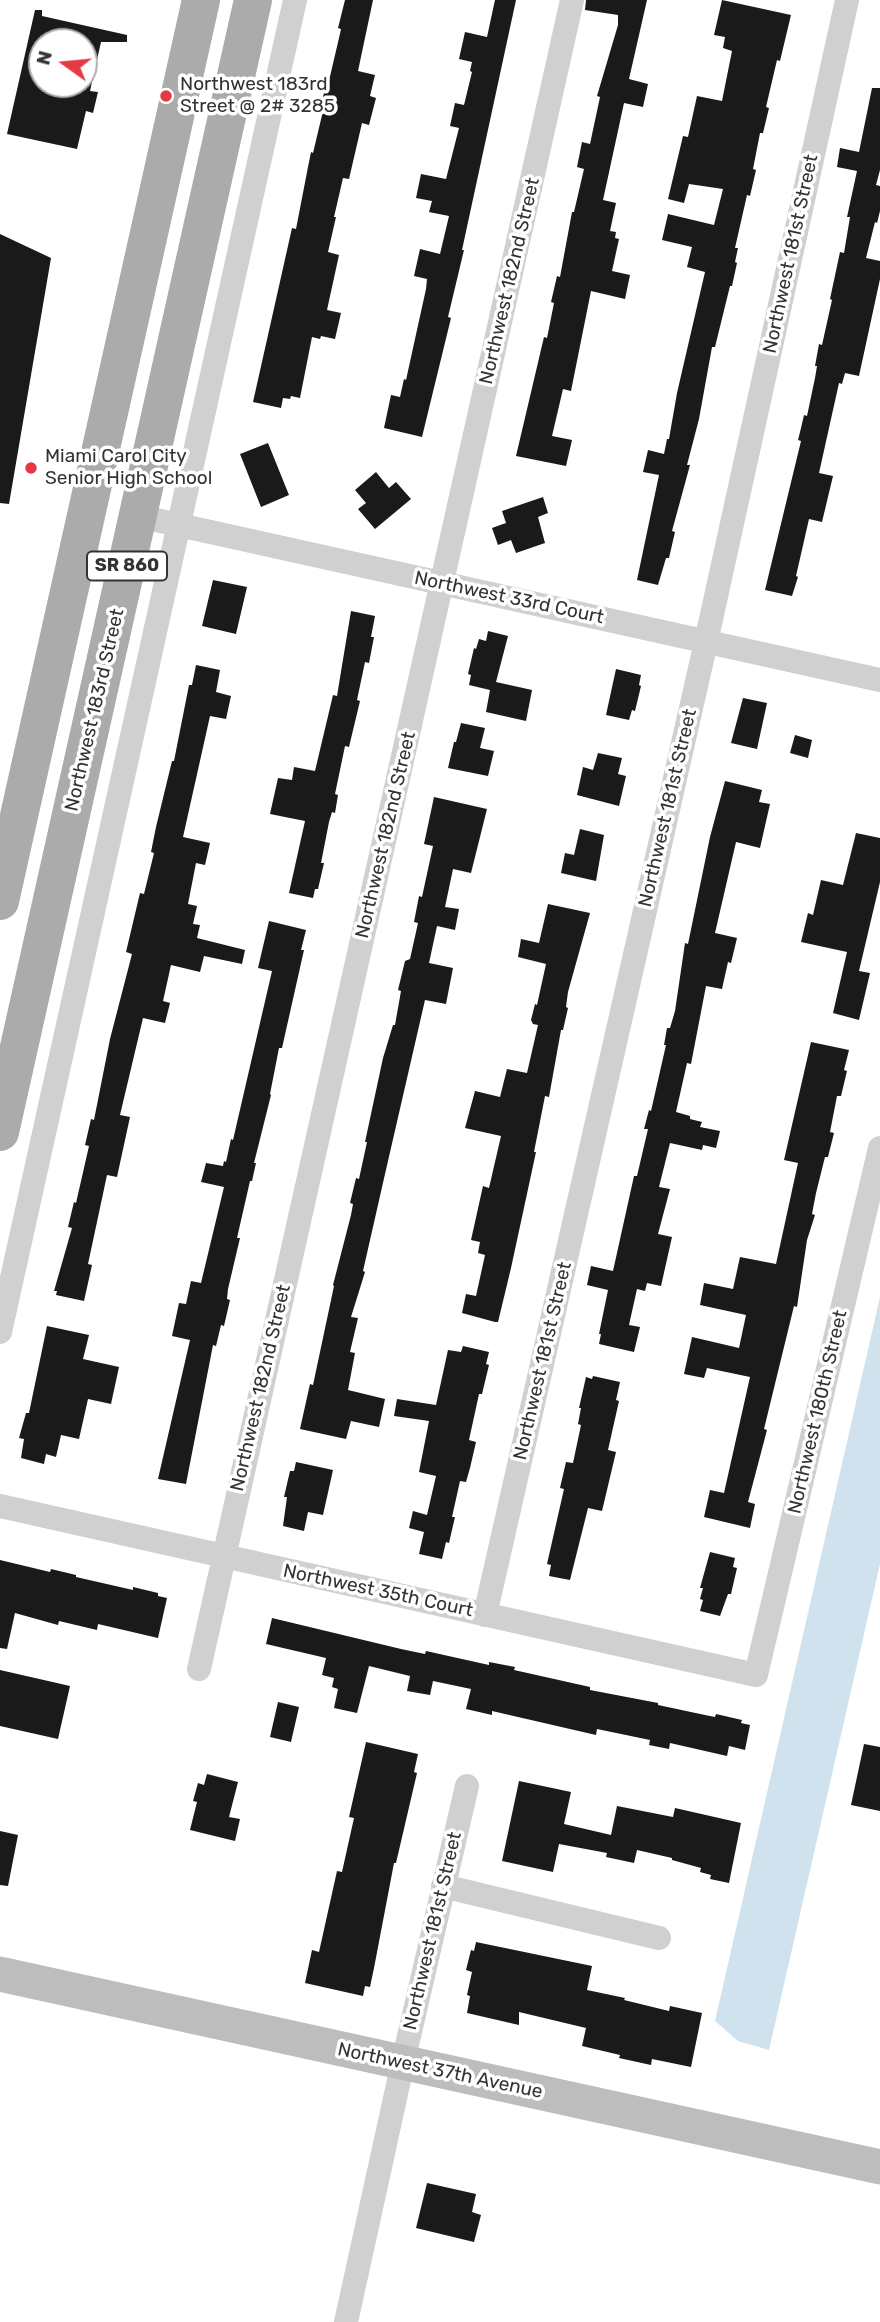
<!DOCTYPE html>
<style>
body{margin:0}
#map{position:relative;width:880px;height:2322px;overflow:hidden;background:#fff;font-family:Rubik,sans-serif}
canvas{display:block}
.north{position:absolute;left:28px;top:28px;width:70px;height:70px;box-sizing:border-box;background:#fff;border:2px solid #adadad;border-radius:50%;rotate:285deg;font-size:19px;font-weight:700;line-height:28px;text-align:center;color:#333}
.north::after{content:'';display:block;margin:auto;width:24px;height:32px;background:#e63946;clip-path:polygon(50% 0,100% 100%,50% 72%,0 100%)}
</style>
<div id="map">
<canvas width="880" height="2322"></canvas>
<div class="north">N</div>
</div>
<script>
const context = document.querySelector('canvas').getContext('2d');
context.lineJoin = 'round';
function fillPath(path, color) { context.fillStyle = color; context.fill(path, 'evenodd'); }
const shape = rows => new Path2D(rows.map(r => 'M' + r).join(''));
function strokePath(path, color, width, dash) { context.strokeStyle = color; context.lineWidth = width; context.lineCap = dash ? 'butt' : 'round'; context.setLineDash(dash || []); context.stroke(path); }
function label(font, color, halo, rows, align = 'center') {
  context.font = font + ' Rubik,sans-serif'; context.lineWidth = 7; context.setLineDash([]); context.textBaseline = 'middle'; context.strokeStyle = halo; context.fillStyle = color; for (const [text, x, y, turn = 0] of rows) {
    context.save(); context.translate(x, y); context.rotate((+turn || 0) * Math.PI / 180); context.textAlign = isNaN(turn) ? turn : align; if (halo) context.strokeText(text, 0, 0); context.fillText(text, 0, 0); context.restore();
  }
}
fillPath(shape([
 [880,1297,880,1564,769,2050,738,2041,715,2021]
]), '#cfe2ee');
fillPath(shape([
 [345,0,373,0,358,71,375,75,370,96,376,98,369,125,362,123,349,179,343,178,334,217,336,217,328,252,339,255,327,310,341,313,335,339,321,336,320,339,312,337,300,398,291,396,290,399,283,398,281,408,253,402,292,228,296,229,308,167,311,152,313,153,323,111,320,110,326,84,328,85,339,38,341,29,338,28],
 [495,0,516,0,462,250,464,250,448,317,451,318,422,437,384,428,391,395,400,397,404,379,406,380,426,289,427,279,414,276,420,249,440,254,449,216,429,212,432,201,416,198,421,174,446,179,459,128,450,126,455,103,464,105,472,72,470,71,472,62,459,59,465,32,487,37],
 [586,0,647,0,629,79,648,84,643,107,624,103,603,200,616,203,610,231,616,232,615,238,619,239,612,271,630,275,625,299,591,291,571,391,563,389,552,436,572,440,566,466,516,456,544,337,547,338,554,303,551,302,557,276,560,277,572,212,574,212,584,169,577,167,582,142,590,144,600,97,597,96,618,25,618,15,585,10],
 [722,0,791,15,780,61,777,60,766,107,769,108,763,133,760,133,753,169,756,170,750,196,747,195,735,248,738,248,735,262,737,263,732,286,730,286,715,347,712,347,699,419,687,465,690,465,672,531,675,532,669,558,666,558,658,585,637,580,659,475,643,472,648,450,664,454,667,439,669,439,677,393,705,272,687,267,692,247,662,240,668,214,714,225,723,189,689,184,684,203,668,199,683,136,688,137,697,96,722,101,732,51,723,48,725,37,714,35],
 [35,10,42,10,42,16,127,35,127,42,101,42,90,91,98,92,93,113,86,111,77,149,7,134],
 [42,42,84,42,84,84,42,84],
 [872,88,880,88,880,170,876,185,880,186,880,211,877,223,875,222,866,258,880,261,880,279,859,376,845,373,842,384,839,383,819,473,833,476,822,522,809,519,796,576,798,577,792,596,765,590,801,441,798,440,801,428,804,415,807,416,815,378,817,366,815,366,819,344,822,345,832,300,830,299,840,252,844,253,850,217,847,217,857,171,837,167,840,148,859,152],
 [0,234,51,258,9,504,0,503],
 [268,443,289,495,261,507,240,454],
 [376,472,389,488,396,482,411,499,375,529,358,509,366,503,355,490],
 [543,497,548,513,538,517,545,543,516,553,511,540,498,545,492,528,506,523,502,511],
 [213,580,247,587,236,634,202,626],
 [351,611,375,616,371,637,374,637,369,663,365,662,357,700,360,701,349,747,345,746,335,794,338,795,335,813,332,812,329,822,321,863,324,863,318,889,315,889,313,898,289,893,305,821,270,814,278,778,292,780,294,767,315,771,333,695,337,696],
 [488,631,508,636,496,682,532,690,526,721,486,712,490,690,469,685,471,675,468,674,474,648,476,649,479,639,486,641],
 [196,665,220,670,216,692,231,696,226,719,210,716,183,837,210,843,205,865,196,863,188,904,197,906,193,924,200,925,197,938,245,950,242,964,204,956,200,972,171,965,163,1001,170,1003,165,1023,143,1018,120,1115,130,1117,117,1177,107,1175,88,1264,92,1265,84,1301,56,1295,57,1291,54,1291,72,1228,68,1227,74,1202,76,1203,89,1146,85,1145,91,1119,94,1120,110,1039,132,954,126,952,140,893,144,894,154,853,151,852,156,827,172,761,174,761,189,685,192,685],
 [616,669,641,675,639,685,641,686,635,711,632,710,629,720,606,715],
 [743,698,767,703,757,749,731,743],
 [461,723,485,728,480,748,494,751,488,776,448,768,454,742,456,742],
 [795,735,812,740,808,758,790,753],
 [598,753,622,758,618,774,626,776,619,806,577,795,583,767,593,770],
 [725,781,762,790,759,802,770,804,760,848,736,842,715,933,737,938,731,963,728,962,722,989,706,986,691,1064,687,1063,676,1112,690,1116,690,1119,702,1122,700,1127,720,1131,716,1148,703,1145,702,1150,670,1143,659,1187,670,1189,658,1234,672,1237,661,1286,647,1283,645,1291,637,1289,629,1325,640,1327,634,1352,599,1344,601,1334,599,1334,608,1290,587,1285,591,1266,613,1271,634,1176,637,1176,648,1129,644,1129,649,1110,651,1111,666,1045,664,1045,667,1028,670,1028,675,1011,685,943,688,944,710,837],
 [434,797,487,809,471,873,453,869,445,907,459,909,455,930,437,926,429,963,453,968,446,1004,425,1000,385,1174,363,1271,365,1272,351,1317,358,1318,350,1352,355,1353,348,1390,385,1399,379,1427,351,1421,346,1439,300,1429,310,1384,313,1385,334,1286,333,1285,351,1215,353,1204,350,1203,356,1178,359,1179,367,1142,365,1142,383,1058,393,1025,395,1025,401,991,398,990,405,961,410,959,418,923,414,922,419,896,422,897,433,846,424,844],
 [580,829,604,835,596,881,561,873,565,853,574,855],
 [856,833,880,838,880,882,859,971,870,973,859,1020,833,1013,847,952,801,942,808,913,813,915,821,880,843,885],
 [548,904,590,913,568,992,566,1007,568,1008,563,1030,561,1030,549,1097,545,1096,534,1152,536,1152,511,1268,498,1322,495,1322,462,1313,466,1294,476,1296,485,1255,478,1253,480,1242,471,1240,483,1186,489,1188,501,1136,465,1128,475,1091,500,1097,507,1069,527,1073,538,1025,533,1024,531,1020,535,1004,537,1005,546,964,518,957,521,939,539,943],
 [269,921,306,930,301,950,304,950,282,1048,279,1048,270,1094,271,1095,254,1163,256,1163,252,1181,250,1181,237,1238,240,1238,228,1289,227,1299,230,1300,224,1326,221,1325,216,1346,213,1345,186,1484,158,1479,190,1340,172,1336,179,1303,186,1304,191,1281,201,1283,224,1187,201,1182,206,1163,223,1166,224,1161,226,1162,231,1139,233,1140,272,971,258,968],
 [811,1042,849,1050,844,1070,847,1071,841,1096,837,1096,830,1132,834,1133,828,1157,825,1157,816,1193,812,1214,815,1215,807,1240,797,1307,794,1306,764,1429,767,1430,748,1502,755,1504,750,1528,704,1517,710,1490,724,1493,750,1377,707,1368,704,1378,684,1374,692,1337,739,1348,746,1315,700,1305,704,1283,733,1289,740,1257,776,1264,798,1163,784,1160],
 [47,1326,89,1335,83,1359,119,1367,111,1404,88,1399,79,1439,61,1435,56,1457,46,1454,44,1464,21,1458,24,1439,19,1438,26,1413,29,1413],
 [463,1346,489,1352,486,1364,489,1365,482,1394,479,1394,469,1440,476,1442,470,1468,466,1482,460,1481,452,1517,455,1517,449,1543,446,1542,442,1559,419,1554,424,1532,409,1528,413,1511,427,1515,436,1476,419,1472,429,1421,394,1416,397,1399,436,1405,448,1350,461,1352],
 [593,1376,620,1382,616,1400,619,1401,608,1450,616,1452,602,1511,588,1508,570,1580,549,1576,551,1565,547,1564,564,1489,560,1488,566,1462,573,1463,581,1425,578,1424,581,1408,579,1408,586,1377,592,1379],
 [296,1462,333,1470,323,1515,308,1512,304,1531,283,1526,287,1497,284,1497,290,1471,294,1471],
 [710,1552,735,1558,733,1567,737,1568,731,1594,728,1594,720,1616,700,1611,703,1600,700,1599,703,1588,700,1588],
 [0,1560,50,1572,51,1569,76,1575,76,1577,133,1590,133,1587,158,1593,158,1596,167,1598,158,1638,98,1624,97,1630,59,1621,58,1625,15,1613,7,1649,0,1648],
 [272,1618,401,1649,425,1654,426,1651,489,1665,489,1662,515,1667,514,1670,590,1687,590,1690,658,1703,658,1705,705,1715,715,1717,716,1714,742,1720,741,1723,750,1725,745,1750,729,1746,727,1756,670,1743,669,1749,649,1745,650,1740,597,1729,596,1735,492,1711,492,1715,466,1709,471,1689,433,1681,430,1695,407,1691,410,1676,369,1666,357,1713,334,1708,338,1689,332,1687,334,1678,322,1675,326,1658,266,1644],
 [0,1670,70,1686,58,1739,0,1726],
 [278,1702,299,1707,291,1742,270,1737],
 [366,1742,418,1754,414,1772,417,1773,396,1863,394,1863,374,1968,370,1987,365,1986,363,1996,305,1983,312,1950,319,1952,337,1871,342,1872,354,1818,349,1817],
 [864,1744,880,1747,880,1811,851,1805],
 [207,1774,238,1782,229,1817,240,1819,235,1841,190,1830,197,1802,193,1801,198,1783,204,1785],
 [519,1781,571,1792,564,1824,611,1835,617,1806,673,1817,675,1808,741,1823,729,1883,710,1879,711,1875,700,1872,701,1868,672,1860,672,1858,637,1850,634,1863,606,1857,607,1853,559,1844,553,1872,502,1861],
 [0,1831,18,1835,8,1886,0,1885],
 [476,1942,592,1966,587,1990,625,1998,624,2000,669,2011,670,2006,702,2013,691,2067,652,2059,651,2065,619,2058,620,2055,582,2046,586,2028,519,2012,519,2025,467,2013,470,1996,467,1995,472,1972,466,1970,471,1950,474,1951],
 [427,2183,476,2194,472,2212,481,2215,474,2242,416,2228]
]), '#1a1a1a');
strokePath(shape([
 [138,516,880,680],
 [0,1332,295,0],
 [0,1506,756,1675,880,1148],
 [485,1615,706,642,847,0],
 [199,1669,572,0],
 [443,1886,659,1938],
 [346,2322,403,2062,467,1786]
]), '#d0d0d0', 24);
strokePath(shape([
 [0,1974,880,2167]
]), '#bdbdbd', 35);
strokePath(shape([
 [0,901,201,0],
 [0,1132,253,0]
]), '#ababab', 38);
for (const [x, y, r, color] of [
 [166,96,7,"#e63946"],
 [31,468,7,"#e63946"]
]) { const dot = new Path2D(); dot.arc(x, y, r, 0, 2 * Math.PI); context.fillStyle = color; context.fill(dot); strokePath(dot, '#fff', 2.5); }
for (const [x, y, w] of [
 [127,566,80]
]) { const box = new Path2D(); box.roundRect(x - w / 2, y - 14.5, w, 29, 5); context.fillStyle = '#fff'; context.fill(box); strokePath(box, '#333', 2); }
label('bold 18px', '#333', null, [
 ["SR 860",127,566]
]);
label('19px', '#333', '#fff', [
 ["Northwest 183rd",180,85],
 ["Street @ 2# 3285",180,107],
 ["Miami Carol City",45,457],
 ["Senior High School",45,479]
], 'left');
label('19px', '#333', '#fff', [
 ["Northwest 181st Street",791,254,-78],
 ["Northwest 182nd Street",510,281,-77],
 ["Northwest 33rd Court",509,598,12],
 ["Northwest 183rd Street",95,710,-77],
 ["Northwest 181st Street",668,808,-77],
 ["Northwest 182nd Street",386,835,-77],
 ["Northwest 181st Street",543,1361,-77],
 ["Northwest 182nd Street",261,1388,-77],
 ["Northwest 180th Street",818,1412,-77],
 ["Northwest 35th Court",378,1591,12],
 ["Northwest 181st Street",433,1931,-77],
 ["Northwest 37th Avenue",440,2071,12]
]);
</script>
